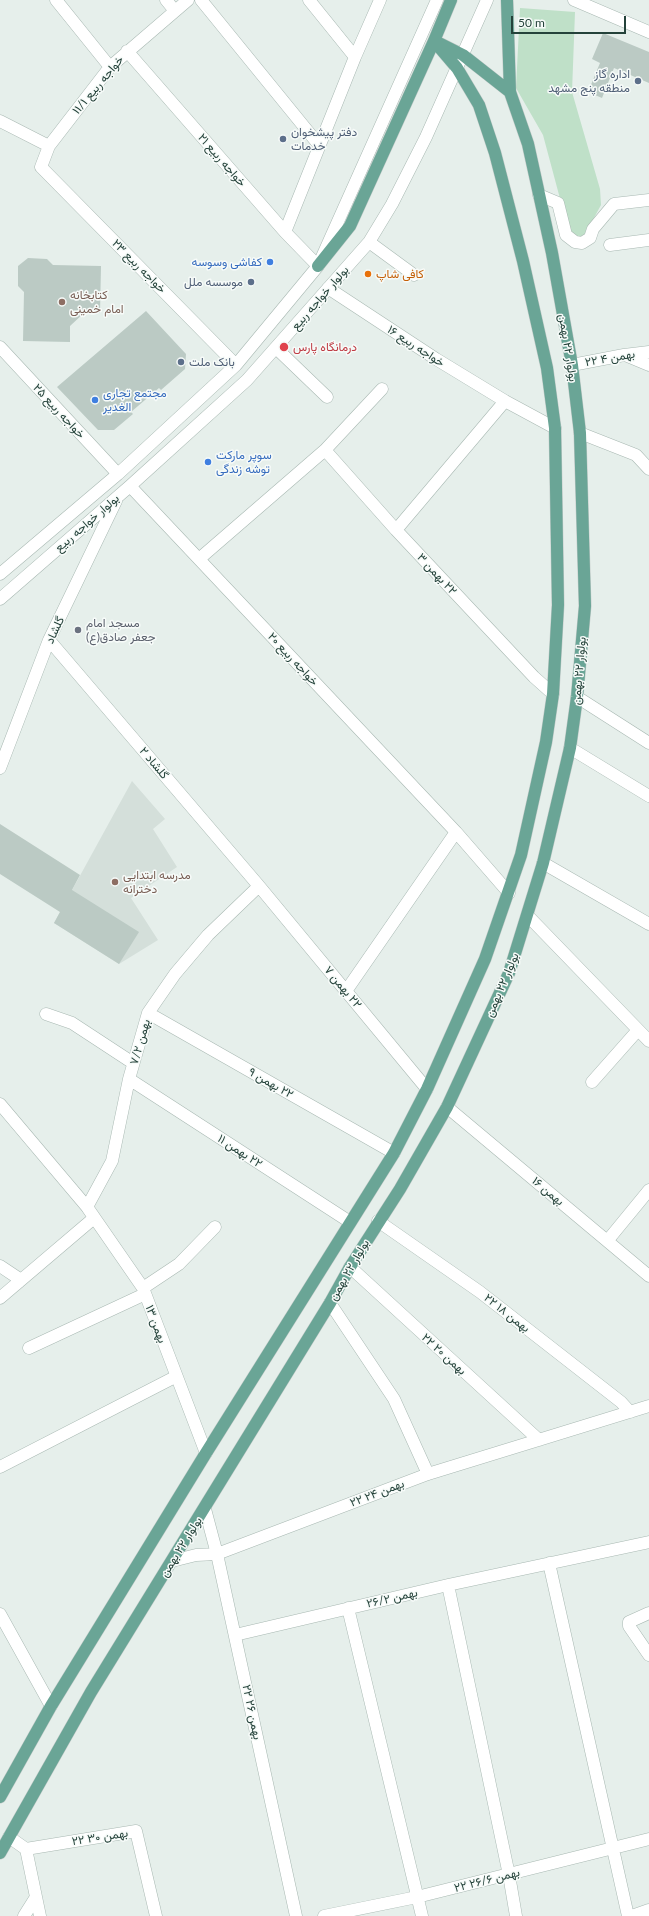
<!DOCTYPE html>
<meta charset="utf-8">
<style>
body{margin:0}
#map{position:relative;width:649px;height:1916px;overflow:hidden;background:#e6efeb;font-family:Lato,sans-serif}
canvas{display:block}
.scale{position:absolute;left:511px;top:16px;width:115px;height:18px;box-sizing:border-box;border:2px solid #24423a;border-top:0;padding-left:5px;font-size:12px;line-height:14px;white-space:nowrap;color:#24423a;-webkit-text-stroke:3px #f7fbf9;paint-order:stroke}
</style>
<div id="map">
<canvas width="649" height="1916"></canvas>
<div class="scale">50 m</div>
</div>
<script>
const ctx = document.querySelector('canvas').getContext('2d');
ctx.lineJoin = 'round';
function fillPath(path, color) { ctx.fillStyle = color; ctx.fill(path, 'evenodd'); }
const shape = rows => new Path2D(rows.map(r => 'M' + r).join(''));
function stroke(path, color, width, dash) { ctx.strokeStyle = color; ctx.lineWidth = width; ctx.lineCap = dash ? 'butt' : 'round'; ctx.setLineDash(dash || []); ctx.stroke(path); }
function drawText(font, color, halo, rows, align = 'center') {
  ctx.font = font + ' Lato,Vazirmatn,sans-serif'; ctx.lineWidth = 3; ctx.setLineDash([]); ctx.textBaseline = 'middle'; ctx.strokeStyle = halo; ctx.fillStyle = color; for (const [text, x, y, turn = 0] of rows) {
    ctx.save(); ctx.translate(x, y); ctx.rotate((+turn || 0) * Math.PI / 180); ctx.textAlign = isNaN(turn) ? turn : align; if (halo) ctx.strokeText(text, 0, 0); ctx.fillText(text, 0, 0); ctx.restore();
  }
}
fillPath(shape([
 [132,781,165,819,153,829,177,867,131,898,158,940,119,964,54,923]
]), '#d4dfda');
fillPath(shape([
 [520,8,575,12,572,92,600,189,601,205,583,238,570,236,543,135,516,88]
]), '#bfe0c8');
fillPath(shape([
 [603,33,649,52,649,83,614,68,602,98,588,92,600,63,592,59],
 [28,258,47,259,53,265,101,266,100,313,84,313,70,326,70,342,23,341,24,292,18,286,18,266],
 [146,311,186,354,185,369,161,390,159,388,131,412,133,414,114,430,98,430,57,387],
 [0,824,80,875,72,890,139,932,119,964,54,923,60,912,0,874]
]), '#bbcac4');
const minor = shape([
 [56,0,110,67],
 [166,0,175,11],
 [188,0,110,67,49,146,41,167,236,365],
 [201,0,319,145],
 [309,0,355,57],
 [574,0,649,32],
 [127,51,285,232,318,266],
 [0,121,49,146],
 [539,195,558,203,566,235,575,242,582,243,590,238,593,229,614,204,649,200],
 [285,232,355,57,380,0],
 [369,242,414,275],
 [610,245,649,240],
 [328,288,436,359,505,401,555,428],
 [0,347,118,474],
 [276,348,327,397],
 [625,355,649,365],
 [572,365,624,355,649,352],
 [580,433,636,455,649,469],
 [325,450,396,530,534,677,553,694],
 [130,486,456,832,509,893],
 [396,530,505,401],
 [199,559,325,450,382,389],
 [0,574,118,474,236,365,318,266,437,0],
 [0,599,130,486,247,380,369,242,392,204,426,137,487,0],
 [49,640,259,886,427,1089],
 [577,697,649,743],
 [570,748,649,796],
 [0,768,49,640,116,501],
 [543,863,649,924],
 [528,916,649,1041],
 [346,991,456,832],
 [148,1013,394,1153],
 [46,1014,72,1023,133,1063],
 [129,1079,350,1222],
 [592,1082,638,1030],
 [0,1104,87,1207,143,1288,206,1453],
 [447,1107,649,1276],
 [87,1207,112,1161,129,1079,148,1013,175,974,208,935,259,886],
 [378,1221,480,1292,621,1402,630,1412],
 [608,1240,649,1190],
 [0,1266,18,1278,19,1282],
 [350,1267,539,1440],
 [143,1288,179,1264,215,1227],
 [0,1298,94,1218],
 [330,1303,394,1399,428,1474],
 [29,1348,145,1294],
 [0,1467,175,1377],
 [205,1509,217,1554,296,1916],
 [172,1561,196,1555,217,1554,428,1474,649,1406],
 [549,1563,628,1916],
 [448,1585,509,1875,516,1916],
 [348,1608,422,1916],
 [649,1613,629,1622,629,1626,649,1655],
 [0,1614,51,1706],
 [235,1635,448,1585,649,1542],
 [9,1837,26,1849,40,1916],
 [26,1849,136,1831,156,1916],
 [24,1916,36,1897],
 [324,1916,417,1897,649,1839],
 [632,1916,649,1910]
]);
const major = shape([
 [439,43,463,55,510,92],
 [318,266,350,226,434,41,451,0],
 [0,1797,51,1706,206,1453,394,1153,427,1089,485,959,521,855,546,742,553,694,558,605,555,428,547,368,523,261,495,153,479,105,457,68,434,41],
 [0,1853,91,1692,330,1303,350,1267,400,1189,447,1107,509,973,543,863,570,748,577,697,585,606,580,433,572,365,552,253,528,144,510,92,507,0]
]);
stroke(minor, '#a8b8b2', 13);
stroke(major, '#c2cac8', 13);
stroke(minor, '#fff', 12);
stroke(major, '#6aa596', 12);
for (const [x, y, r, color] of [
 [638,81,4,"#5c6f8a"],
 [283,139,4,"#5c6f8a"],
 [270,262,4,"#3f7fe0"],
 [368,274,4,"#e8710a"],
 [251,282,4,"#5c6f8a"],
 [62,302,4,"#8d6e63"],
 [284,347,5,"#e0444e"],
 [181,362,4,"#5c6f8a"],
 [95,400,4,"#3f7fe0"],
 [208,462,4,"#3f7fe0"],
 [78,630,4,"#6b7280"],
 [115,882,4,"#8d6e63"]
]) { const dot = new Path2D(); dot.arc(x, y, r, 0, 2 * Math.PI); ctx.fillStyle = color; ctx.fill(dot); stroke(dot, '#f7fbf9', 1.5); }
drawText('12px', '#4e5e75', '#f7fbf9', [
 ["اداره گاز",630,74],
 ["منطقه پنج مشهد",630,88],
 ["دفتر پیشخوان",291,132,"left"],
 ["خدمات",291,146,"left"],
 ["موسسه ملل",243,282],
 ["بانک ملت",189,362,"left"]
], 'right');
drawText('12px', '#24423a', '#f7fbf9', [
 ["خواجه ربیع ۱۱/۱",98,85,-50],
 ["خواجه ربیع ۲۱",222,160,49],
 ["خواجه ربیع ۲۳",139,266,45],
 ["بولوار خواجه ربیع",320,298,-49],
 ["خواجه ربیع ۱۶",416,346,33],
 ["بولوار ۲۲ بهمن",568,348,81],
 ["۲۲ بهمن ۴",610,358,-10],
 ["خواجه ربیع ۲۵",59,411,47],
 ["بولوار خواجه ربیع",87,523,-41],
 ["٢٢ بهمن ۳",437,574,47],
 ["گلشاد",55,630,-65],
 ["خواجه ربیع ۲۰",293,659,47],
 ["بولوار ۲۲ بهمن",579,671,-85],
 ["گلشاد ۲",154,763,50],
 ["بولوار ۲۲ بهمن",502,985,-67],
 ["٢٢ بهمن ٧",343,987,50],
 ["بهمن ۷/۲",140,1042,-74],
 ["٢٢ بهمن ۹",271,1083,30],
 ["٢٢ بهمن ١١",240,1151,33],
 ["بهمن ۱۶",548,1191,40],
 ["بولوار ۲۲ بهمن",349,1270,-60],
 ["۲۲ بهمن ۱۸",507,1313,38],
 ["بهمن ۱۳",156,1324,70],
 ["۲۲ بهمن ۲۰",444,1354,42],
 ["۲۲ بهمن ۲۴",377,1493,-21],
 ["بولوار ۲۲ بهمن",181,1547,-58],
 ["بهمن ۲۶/۲",392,1598,-13],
 ["۲۲ بهمن ۲۶",252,1712,78],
 ["۲۲ بهمن ۳۰",100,1837,-9],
 ["۲۲ بهمن ۲۶/۶",487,1880,-14]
]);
drawText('12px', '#366cbe', '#f7fbf9', [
 ["کفاشی وسوسه",262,262,"right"],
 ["مجتمع تجاری",103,393],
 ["الغدیر",103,407],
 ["سوپر مارکت",216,455],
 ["توشه زندگی",216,469]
], 'left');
drawText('12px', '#c56008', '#f7fbf9', [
 ["کافی شاپ",376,274]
], 'left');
drawText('12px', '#785e54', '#f7fbf9', [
 ["کتابخانه",70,295],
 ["امام خمینی",70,309],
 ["مدرسه ابتدایی",123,875],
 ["دخترانه",123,889]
], 'left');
drawText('12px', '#be3a42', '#f7fbf9', [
 ["درمانگاه پارس",293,347]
], 'left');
drawText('12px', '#5b616d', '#f7fbf9', [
 ["مسجد امام",86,623],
 ["جعفر صادق(ع)",86,637]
], 'left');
</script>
